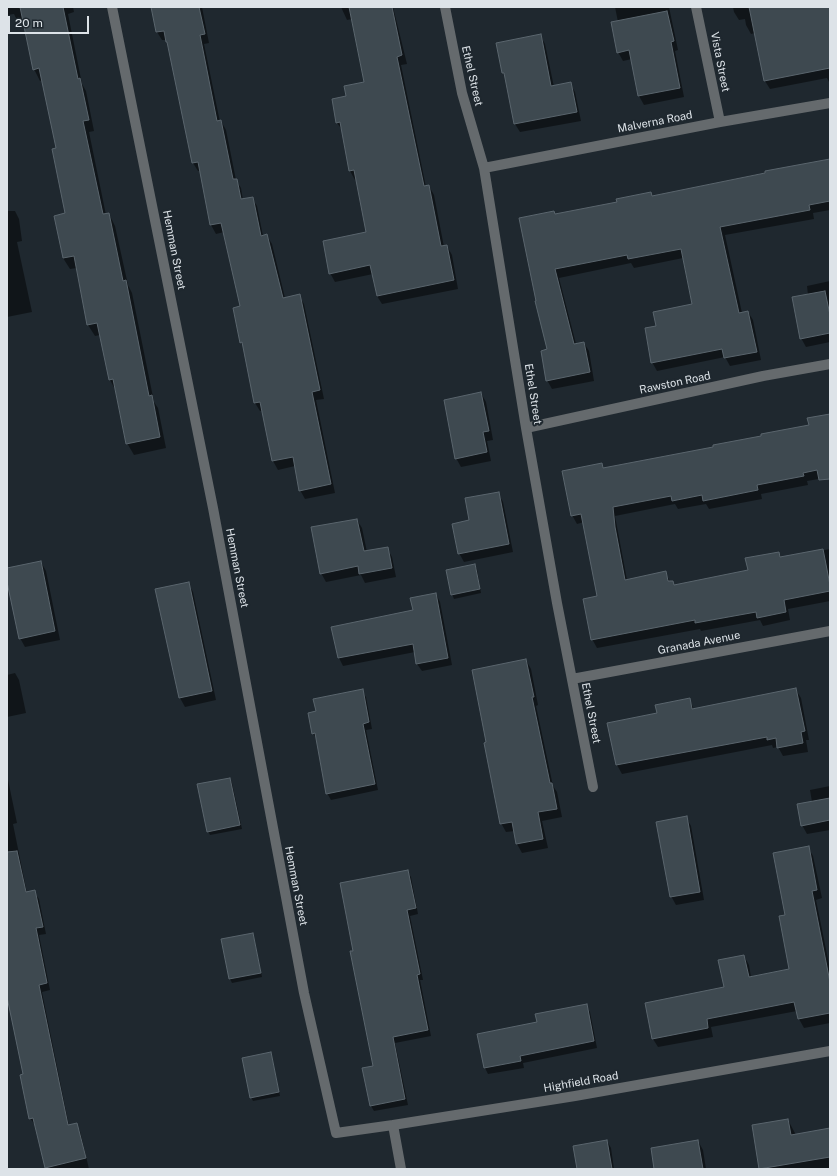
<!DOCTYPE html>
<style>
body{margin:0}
#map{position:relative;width:837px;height:1176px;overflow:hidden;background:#1f282f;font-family:"Public Sans",sans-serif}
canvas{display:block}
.frame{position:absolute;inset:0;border:8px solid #dde3e8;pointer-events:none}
.scale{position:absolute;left:8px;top:16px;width:81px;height:18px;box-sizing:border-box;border:2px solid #dde3e8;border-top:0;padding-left:5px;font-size:12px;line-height:14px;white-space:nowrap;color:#dde3e8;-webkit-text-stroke:3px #1f282f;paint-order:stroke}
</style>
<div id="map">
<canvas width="837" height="1176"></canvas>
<div class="frame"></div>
<div class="scale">20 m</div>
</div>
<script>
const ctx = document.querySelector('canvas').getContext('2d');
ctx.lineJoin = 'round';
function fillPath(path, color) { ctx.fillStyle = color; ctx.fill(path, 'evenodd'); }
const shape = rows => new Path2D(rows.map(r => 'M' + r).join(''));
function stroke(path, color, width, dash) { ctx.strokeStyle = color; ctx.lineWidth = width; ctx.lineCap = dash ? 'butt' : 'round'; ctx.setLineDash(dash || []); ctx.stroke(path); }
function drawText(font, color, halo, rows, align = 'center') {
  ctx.font = font + ' "Public Sans",sans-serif'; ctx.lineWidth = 4; ctx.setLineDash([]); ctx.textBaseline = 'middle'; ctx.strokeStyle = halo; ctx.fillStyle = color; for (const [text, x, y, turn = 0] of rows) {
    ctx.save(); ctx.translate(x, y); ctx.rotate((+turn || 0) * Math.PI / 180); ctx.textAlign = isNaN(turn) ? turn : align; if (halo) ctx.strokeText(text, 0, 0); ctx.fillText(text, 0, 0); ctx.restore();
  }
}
fillPath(shape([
 [7,7,73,7,74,12,68,14,82,84,86,91,94,131,89,132,106,215,109,214,115,226,128,285,132,293,154,402,158,408,166,448,134,455,127,443,116,391,110,380,100,335,95,336,88,325,77,268,70,269,63,258,67,214,57,149,43,80,40,81,34,69,24,23,19,24,14,14,7,15],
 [152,7,202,7,209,43,204,44,220,122,221,121,226,130,236,180,241,188,243,200,252,198,257,206,263,236,267,236,272,244,285,298,299,296,304,304,324,399,316,400,335,493,305,499,300,490,295,466,278,470,273,461,263,411,260,411,255,403,244,347,241,342,242,307,224,232,216,234,211,225,201,171,198,171,193,163,167,40,162,40,157,32],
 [341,7,393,7,407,64,401,65,426,187,429,186,434,195,444,247,447,246,452,255,458,289,382,304,377,296,373,274,335,282,330,273,367,233,357,179,355,180,350,171,343,131,337,123,347,97,365,83,352,19,347,20],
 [615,7,669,7,678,50,675,51,684,97,644,105,639,96,632,59,623,61,618,52,618,22],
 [733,7,830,7,830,84,827,78,770,89,765,81,755,33,751,34,746,25,745,19,739,20,734,12],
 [540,35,545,44,554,87,570,84,575,92,581,121,520,132,515,124,507,79,503,73],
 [830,159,830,210,813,213,814,219,725,235,742,313,748,312,753,320,761,360,730,366,725,357,657,371,652,362,657,327,693,305,683,258,634,268,631,263,559,278,576,344,584,343,589,351,594,381,552,389,547,380,555,215,618,203,651,193,653,196],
 [7,211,15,211,19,219,22,241,17,242,32,312,7,317],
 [830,281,830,342,806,347,801,338,808,295,807,286],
 [481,393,486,402,493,440,487,441,491,461,461,467,456,458],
 [830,415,830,477,807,481,808,485,761,494,762,499,709,509,706,504,678,509,675,504,615,516,627,580,665,573,670,581,673,582,675,586,749,571,779,553,782,558,830,549,830,601,788,609,790,620,763,626,760,620,701,631,700,629,597,648,592,639,598,597,584,522,577,524,572,515,601,464,604,469,762,437,810,425],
 [498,493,503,502,513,552,464,562,459,553,470,521],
 [357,520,362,528,367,552,387,548,392,557,396,577,365,583,361,575,326,582,321,573],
 [41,562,46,571,60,640,25,647,20,638,7,577,7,569],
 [474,565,477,569,481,593,454,599,452,594],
 [188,583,193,592,216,700,185,707,180,698],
 [436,594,440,602,452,665,422,671,417,664,415,652,343,666,339,658,333,628,414,611],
 [526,660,531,669,538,705,536,706,553,786,557,792,562,817,542,821,548,848,522,853,517,844,515,831,506,832,501,823,487,743],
 [15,673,19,680,26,713,7,717,7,675],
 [796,690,801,698,809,740,806,740,808,752,783,756,778,747,773,748,772,745,622,774,617,765,608,724,658,714,689,699,694,709],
 [362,691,366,697,372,729,366,730,378,790,331,800,327,793,317,740,313,733],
 [7,775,17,823,13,824,27,893,34,892,39,899,46,934,39,935,50,990,42,992,69,1126,76,1124,80,1131,89,1169,46,1169,35,1125,30,1118,25,1075,8,999,7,999],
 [230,779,232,783,242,829,210,835,208,831],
 [830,786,830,830,807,834,802,825,812,802,810,790],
 [686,817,691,826,704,900,676,905,671,896],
 [808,847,813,856,822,898,816,900,830,969,830,1023,804,1028,799,1019,797,1011,711,1027,713,1037,658,1047,653,1039,725,988,744,956,749,965,751,977,790,969,786,916],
 [407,871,411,877,418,914,410,916,423,980,420,980,431,1036,395,1043,408,1105,374,1111,371,1106,374,1066,355,952],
 [252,934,254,938,262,977,232,983,230,979,222,940],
 [586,1005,590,1012,597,1048,523,1063,524,1068,488,1074,485,1068,538,1023],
 [270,1053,272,1057,280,1096,253,1101,251,1097],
 [788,1120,796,1135,830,1129,830,1169,760,1169,753,1126],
 [607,1141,611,1148,614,1169,578,1169],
 [698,1141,703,1150,706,1169,655,1169]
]), '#0007');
const building = shape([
 [20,7,63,7,78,79,80,78,89,120,83,121,103,214,109,213,123,281,126,280,149,396,152,395,160,437,126,444,113,379,109,380,97,323,87,325,74,256,63,258,54,216,65,213,52,149,56,148,39,68,33,70,20,7],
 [151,7,199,7,205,34,200,35,217,121,221,120,233,179,237,179,241,199,253,197,261,236,267,234,283,298,300,294,320,390,312,392,331,484,299,491,293,457,272,461,260,402,254,403,242,342,240,343,233,308,240,306,221,223,210,225,198,162,192,163,167,42,166,42,164,31,156,32,151,7],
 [349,7,392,7,402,55,397,57,424,186,429,185,441,246,447,245,454,280,377,296,370,265,329,274,323,241,366,232,354,170,349,171,340,122,336,123,332,99,346,96,344,86,364,82,349,7],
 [749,7,830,7,830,68,764,81,749,7],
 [667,11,674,41,671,42,680,88,638,96,629,50,617,53,611,22,667,11],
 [541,34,551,86,571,82,577,112,514,124,504,73,502,73,496,43,541,34],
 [830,159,830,201,809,205,810,210,720,227,739,313,748,311,757,352,724,358,722,349,651,363,645,328,656,326,653,312,692,304,681,249,628,259,627,255,555,269,574,344,584,342,590,372,546,381,541,351,547,349,535,301,536,301,519,218,554,211,555,214,617,202,616,199,651,192,652,196,765,173,765,171,830,159],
 [825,291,830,315,830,333,800,339,792,297,825,291],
 [481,392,489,431,483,432,487,452,455,459,444,400,481,392],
 [830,414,830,479,819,480,817,470,803,473,804,476,757,485,758,490,703,501,702,495,672,501,671,496,613,507,615,527,625,580,666,571,668,581,673,581,674,585,748,570,745,558,779,552,780,557,823,549,830,585,830,591,784,600,786,612,757,618,756,612,695,623,695,620,591,640,583,599,597,596,581,514,571,516,562,471,602,463,603,468,713,447,713,445,761,436,761,434,809,425,807,418,830,414],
 [499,492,509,544,458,554,452,524,469,520,465,498,499,492],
 [357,519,364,551,388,547,392,568,359,574,358,566,320,574,311,527,357,519],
 [41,561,55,631,19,639,7,582,7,568,41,561],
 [475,564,480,589,451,595,446,570,475,564],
 [189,582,212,691,179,698,155,589,189,582],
 [436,593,448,658,416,664,413,644,338,658,331,627,413,610,410,598,436,593],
 [526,659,534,697,532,697,550,783,552,783,557,809,538,812,543,839,516,844,512,822,500,824,484,743,486,742,472,670,526,659],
 [796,688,805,731,801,732,803,743,777,748,776,738,767,740,767,737,616,765,607,723,657,713,655,705,690,698,692,709,796,688],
 [363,689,369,722,363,724,375,784,326,794,315,733,312,734,308,713,316,711,313,699,363,689],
 [230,778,240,825,207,832,197,784,230,778],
 [830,798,830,820,801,826,797,804,830,798],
 [687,816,700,892,670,897,656,822,687,816],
 [809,846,817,890,812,891,830,982,830,1013,798,1019,794,1002,707,1019,708,1028,652,1039,645,1003,724,987,718,960,744,955,749,977,789,969,779,916,785,915,773,853,809,846],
 [17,851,26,892,35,890,43,927,36,928,47,983,39,985,68,1125,77,1123,86,1158,45,1168,33,1118,29,1119,20,1075,23,1074,7,997,7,852,17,851],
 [408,870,416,908,407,910,420,974,417,975,428,1030,393,1037,405,1099,370,1106,362,1068,373,1066,350,951,353,951,340,883,408,870],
 [253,933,261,973,229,979,221,939,253,933],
 [587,1004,594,1041,520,1056,521,1061,484,1068,477,1034,537,1022,535,1014,587,1004],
 [271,1052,279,1092,250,1098,242,1058,271,1052],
 [788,1119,791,1135,830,1128,830,1157,759,1169,752,1125,788,1119],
 [607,1140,612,1169,577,1169,573,1146,607,1140],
 [698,1140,703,1169,654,1169,651,1148,698,1140]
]);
fillPath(building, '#3e4950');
stroke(building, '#5a656d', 1);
stroke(shape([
 [112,7,213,508,304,993,336,1133,393,1125,575,1096,830,1051],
 [445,7,462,93,484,168,526,428,557,603,593,787],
 [696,7,720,122],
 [484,168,720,122,830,103],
 [526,428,763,376,830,364],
 [572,679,830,631],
 [393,1125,401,1169]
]), '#656a6d', 10);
drawText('11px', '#dde3e8', '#1f282f', [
 ["Vista Street",720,62,79],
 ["Ethel Street",472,76,77],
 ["Malverna Road",655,122,-11],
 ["Hemman Street",174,250,79],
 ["Rawston Road",675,383,-12],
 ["Ethel Street",533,394,81],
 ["Hemman Street",237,568,79],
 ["Granada Avenue",699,643,-11],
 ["Ethel Street",591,713,79],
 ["Hemman Street",296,886,79],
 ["Highfield Road",581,1082,-10]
]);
</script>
